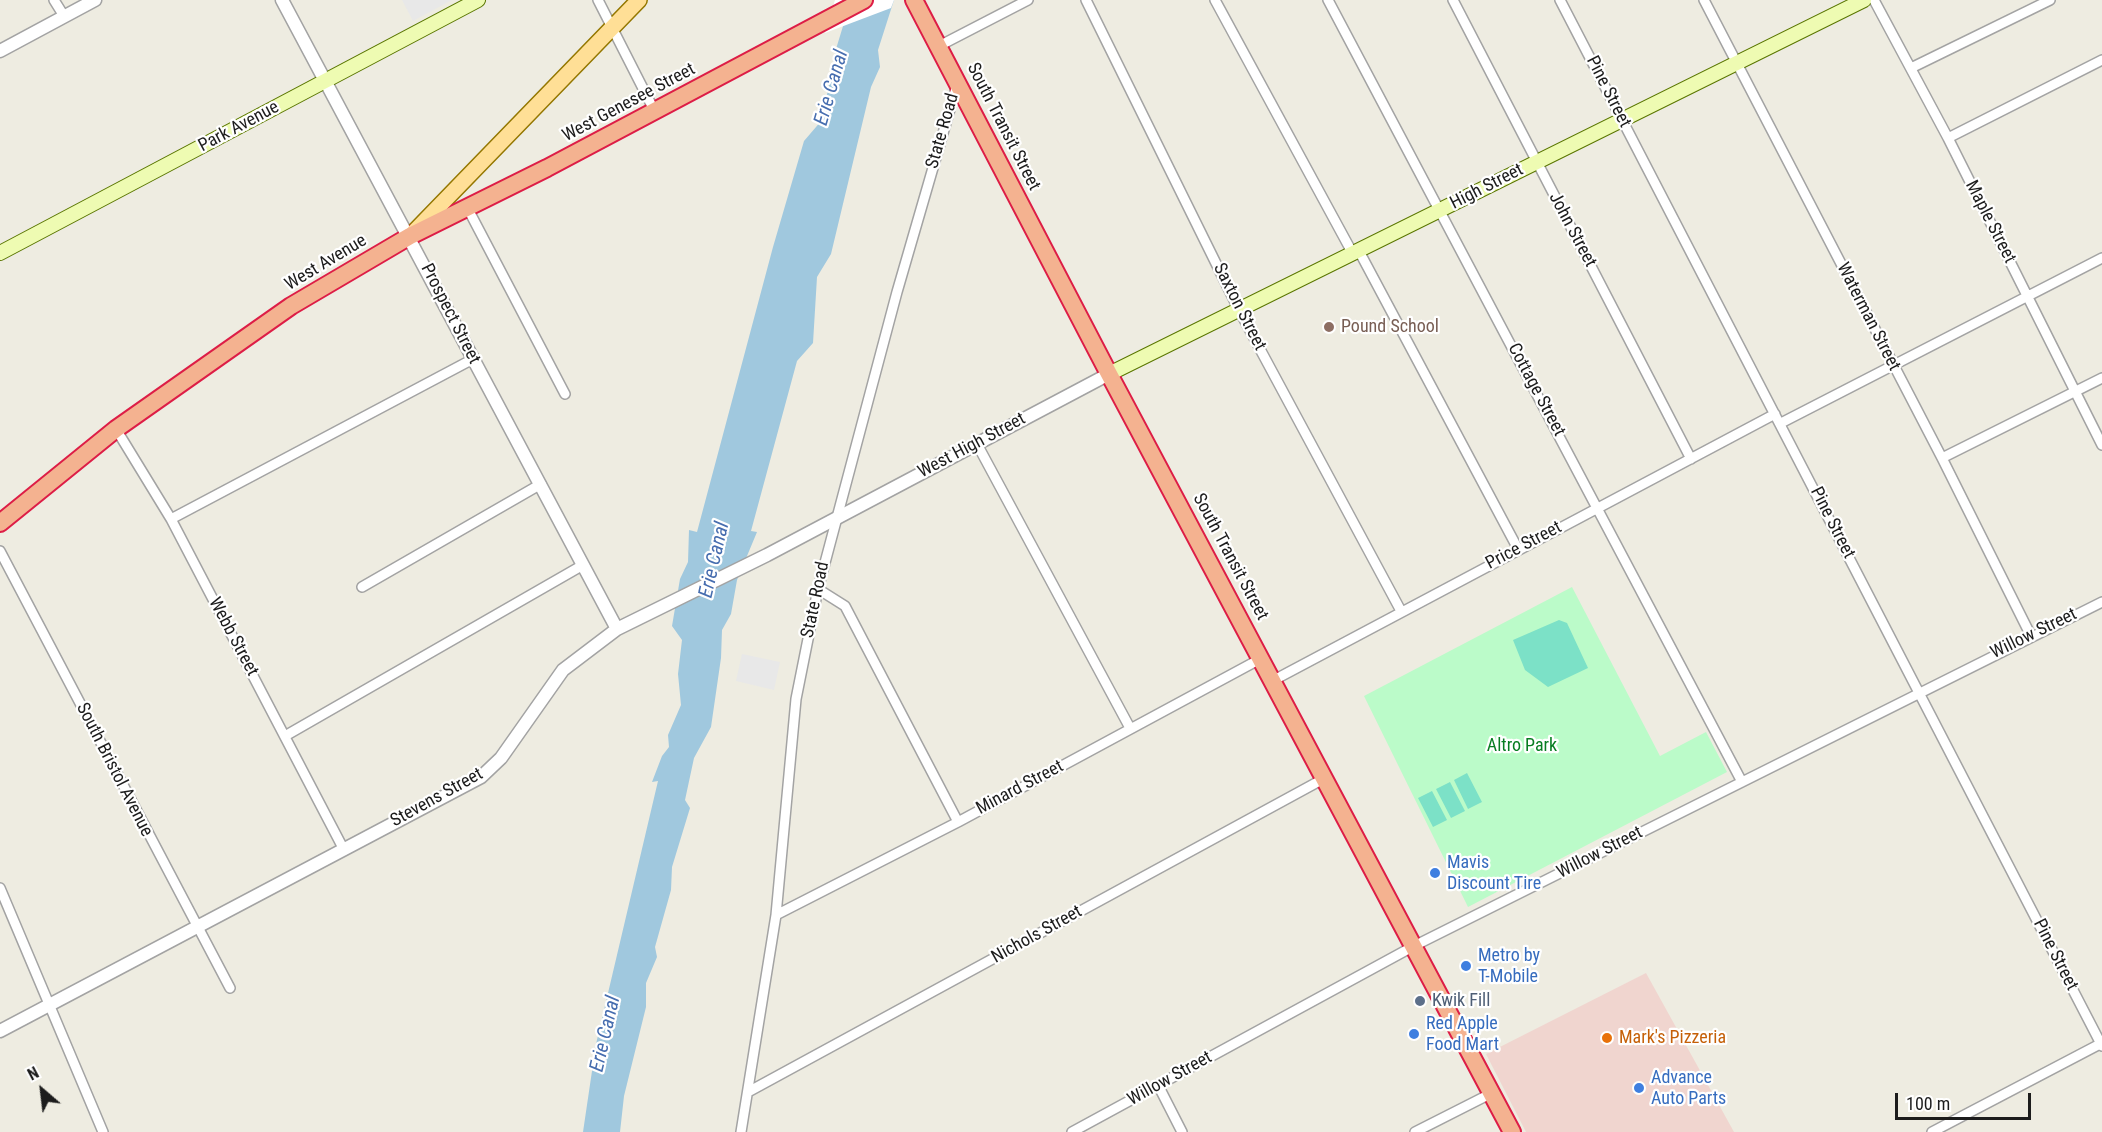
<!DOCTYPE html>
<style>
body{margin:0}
#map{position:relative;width:2102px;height:1132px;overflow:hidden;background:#eeece1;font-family:"Roboto Condensed",sans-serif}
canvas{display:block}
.north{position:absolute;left:12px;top:1060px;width:60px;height:60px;-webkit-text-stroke:4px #fff;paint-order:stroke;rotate:332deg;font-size:16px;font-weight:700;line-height:24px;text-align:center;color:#1c1c1c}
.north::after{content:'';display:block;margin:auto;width:21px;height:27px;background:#1c1c1c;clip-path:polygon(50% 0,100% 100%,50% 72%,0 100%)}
.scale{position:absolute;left:1895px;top:1093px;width:136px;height:27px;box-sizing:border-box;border:3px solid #1c1c1c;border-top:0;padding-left:8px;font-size:18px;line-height:21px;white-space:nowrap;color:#1c1c1c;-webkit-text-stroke:4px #fff;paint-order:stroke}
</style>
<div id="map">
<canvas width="2102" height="1132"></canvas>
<div class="north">N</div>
<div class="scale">100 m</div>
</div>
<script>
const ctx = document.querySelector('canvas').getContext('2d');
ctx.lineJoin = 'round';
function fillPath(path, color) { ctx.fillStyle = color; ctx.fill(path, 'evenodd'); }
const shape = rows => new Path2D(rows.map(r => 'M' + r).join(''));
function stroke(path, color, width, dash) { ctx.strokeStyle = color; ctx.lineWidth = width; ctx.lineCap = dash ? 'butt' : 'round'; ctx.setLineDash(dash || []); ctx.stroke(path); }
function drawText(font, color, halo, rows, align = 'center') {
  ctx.font = font + ' "Roboto Condensed",sans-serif'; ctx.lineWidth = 4.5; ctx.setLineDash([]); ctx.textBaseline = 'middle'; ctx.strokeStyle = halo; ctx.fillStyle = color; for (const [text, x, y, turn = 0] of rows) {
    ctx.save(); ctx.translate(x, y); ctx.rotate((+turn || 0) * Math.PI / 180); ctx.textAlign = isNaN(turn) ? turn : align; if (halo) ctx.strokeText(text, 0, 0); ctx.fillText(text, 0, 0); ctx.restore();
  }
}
fillPath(shape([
 [1646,973,1734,1132,1526,1132,1486,1054]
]), '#f0d5cf');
fillPath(shape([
 [1572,587,1660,756,1706,732,1727,772,1468,907,1364,696]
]), '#bbfbc9');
fillPath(shape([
 [1559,620,1567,623,1588,668,1548,687,1525,670,1513,640],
 [1467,773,1482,802,1468,809,1454,780],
 [1450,782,1465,811,1451,818,1436,789],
 [1432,791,1447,820,1433,827,1418,798]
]), '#7ce1c7');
fillPath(shape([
 [402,0,452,0,413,21],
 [742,654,780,662,774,690,736,681]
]), '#e8e8e8');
fillPath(shape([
 [851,0,894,0,878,50,880,67,871,87,831,254,817,277,813,343,797,361,751,531,757,532,737,580,731,614,722,630,721,658,711,727,694,758,685,800,690,808,672,867,671,890,655,947,657,957,646,983,646,1007,624,1096,620,1132,583,1132,596,1044,658,781,652,782,662,756,669,747,668,735,681,705,678,674,682,640,672,626,680,579,688,562,689,530,697,532,773,247,804,141,822,120,836,49]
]), '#a0c8de');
fillPath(shape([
 [835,0,894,0,891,8,825,33]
]), '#fff');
const minor = shape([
 [54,0,64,16],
 [598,0,655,112],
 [1086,0,1239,310,1401,611],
 [1215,0,1353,254],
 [1328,0,1742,782],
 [1453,0,1691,459],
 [1560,0,2102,1046],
 [1704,0,1942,458,2031,636],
 [1874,0,1948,138,2102,445],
 [939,46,1028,0],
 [1911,68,2050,0],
 [1948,138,2102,60],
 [468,209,565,394],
 [1359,251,1518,549],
 [1781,423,2102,258],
 [116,429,171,519,343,848],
 [977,444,1130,728],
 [1942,458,2102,378],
 [171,519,473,359],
 [0,551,230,988],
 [362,587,541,484],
 [818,589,845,606,958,822],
 [1274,680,1775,414],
 [285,736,583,565],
 [0,888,103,1132],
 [776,915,958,822,1262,658],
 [1158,1085,1182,1132],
 [748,1092,1325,778],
 [741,1132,776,915,796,699,818,589,897,292,957,85],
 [1072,1132,1414,946,2102,602],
 [1415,1132,1492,1093],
 [1932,1132,2100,1044]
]);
const tertiary = shape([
 [282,0,617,629],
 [0,51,95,0],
 [0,1031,481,777,501,758,563,670,617,629,767,555,1109,374]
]);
const secondary = shape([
 [0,253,478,0],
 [1109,374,1864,0]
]);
const primary = shape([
 [414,232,639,0]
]);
const trunk = shape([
 [914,0,1109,374,1512,1132],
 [0,523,116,429,291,306,410,236,547,168,864,0]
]);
stroke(minor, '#a3a3a3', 12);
stroke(tertiary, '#a3a3a3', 15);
stroke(secondary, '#5a7601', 16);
stroke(primary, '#947700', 18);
stroke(trunk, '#dd1d46', 20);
stroke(minor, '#fff', 9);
stroke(tertiary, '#fff', 12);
stroke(secondary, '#eefbb2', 14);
stroke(primary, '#ffdf96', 15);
stroke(trunk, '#f4b290', 16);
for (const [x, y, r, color] of [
 [1329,327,6,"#8d6e63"],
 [1435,873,6,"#3f7fe0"],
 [1466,966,6,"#3f7fe0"],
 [1420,1001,6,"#5c6f8a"],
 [1414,1034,6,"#3f7fe0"],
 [1607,1038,6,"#e8710a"],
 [1639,1088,6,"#3f7fe0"]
]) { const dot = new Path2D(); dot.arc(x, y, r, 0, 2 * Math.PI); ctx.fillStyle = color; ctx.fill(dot); stroke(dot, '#fff', 2); }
drawText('18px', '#1c1c1c', '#fff', [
 ["Pine Street",1608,92,63],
 ["West Genesee Street",629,103,-28],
 ["Park Avenue",239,127,-28],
 ["South Transit Street",1003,127,63],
 ["State Road",943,131,-74],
 ["High Street",1487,187,-27],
 ["Maple Street",1990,222,63],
 ["John Street",1572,230,62],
 ["West Avenue",326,263,-31],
 ["Saxton Street",1239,307,63],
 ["Prospect Street",450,314,63],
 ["Waterman Street",1868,317,63],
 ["Cottage Street",1536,390,62],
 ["West High Street",972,446,-28],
 ["Pine Street",1832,523,63],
 ["Price Street",1524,546,-28],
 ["South Transit Street",1230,557,62],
 ["State Road",816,600,-78],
 ["Willow Street",2034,634,-26],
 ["Webb Street",233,637,62],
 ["South Bristol Avenue",114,770,63],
 ["Minard Street",1020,788,-28],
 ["Stevens Street",437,798,-29],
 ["Willow Street",1600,853,-27],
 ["Nichols Street",1037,935,-29],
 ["Pine Street",2055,955,63],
 ["Willow Street",1170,1079,-29]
]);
drawText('18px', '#785e54', '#fff', [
 ["Pound School",1341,327]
], 'left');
drawText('18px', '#077d21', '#fff', [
 ["Altro Park",1522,746]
]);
drawText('18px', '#366cbe', '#fff', [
 ["Mavis",1447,863],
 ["Discount Tire",1447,884],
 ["Metro by",1478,956],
 ["T-Mobile",1478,977],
 ["Red Apple",1426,1024],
 ["Food Mart",1426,1045],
 ["Advance",1651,1078],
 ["Auto Parts",1651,1099]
], 'left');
drawText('18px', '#4e5e75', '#fff', [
 ["Kwik Fill",1432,1001]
], 'left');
drawText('18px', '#c56008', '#fff', [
 ["Mark's Pizzeria",1619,1038]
], 'left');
drawText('italic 20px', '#466daf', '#fff', [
 ["Erie Canal",832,88,-74],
 ["Erie Canal",715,560,-77],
 ["Erie Canal",606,1034,-77]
]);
</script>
